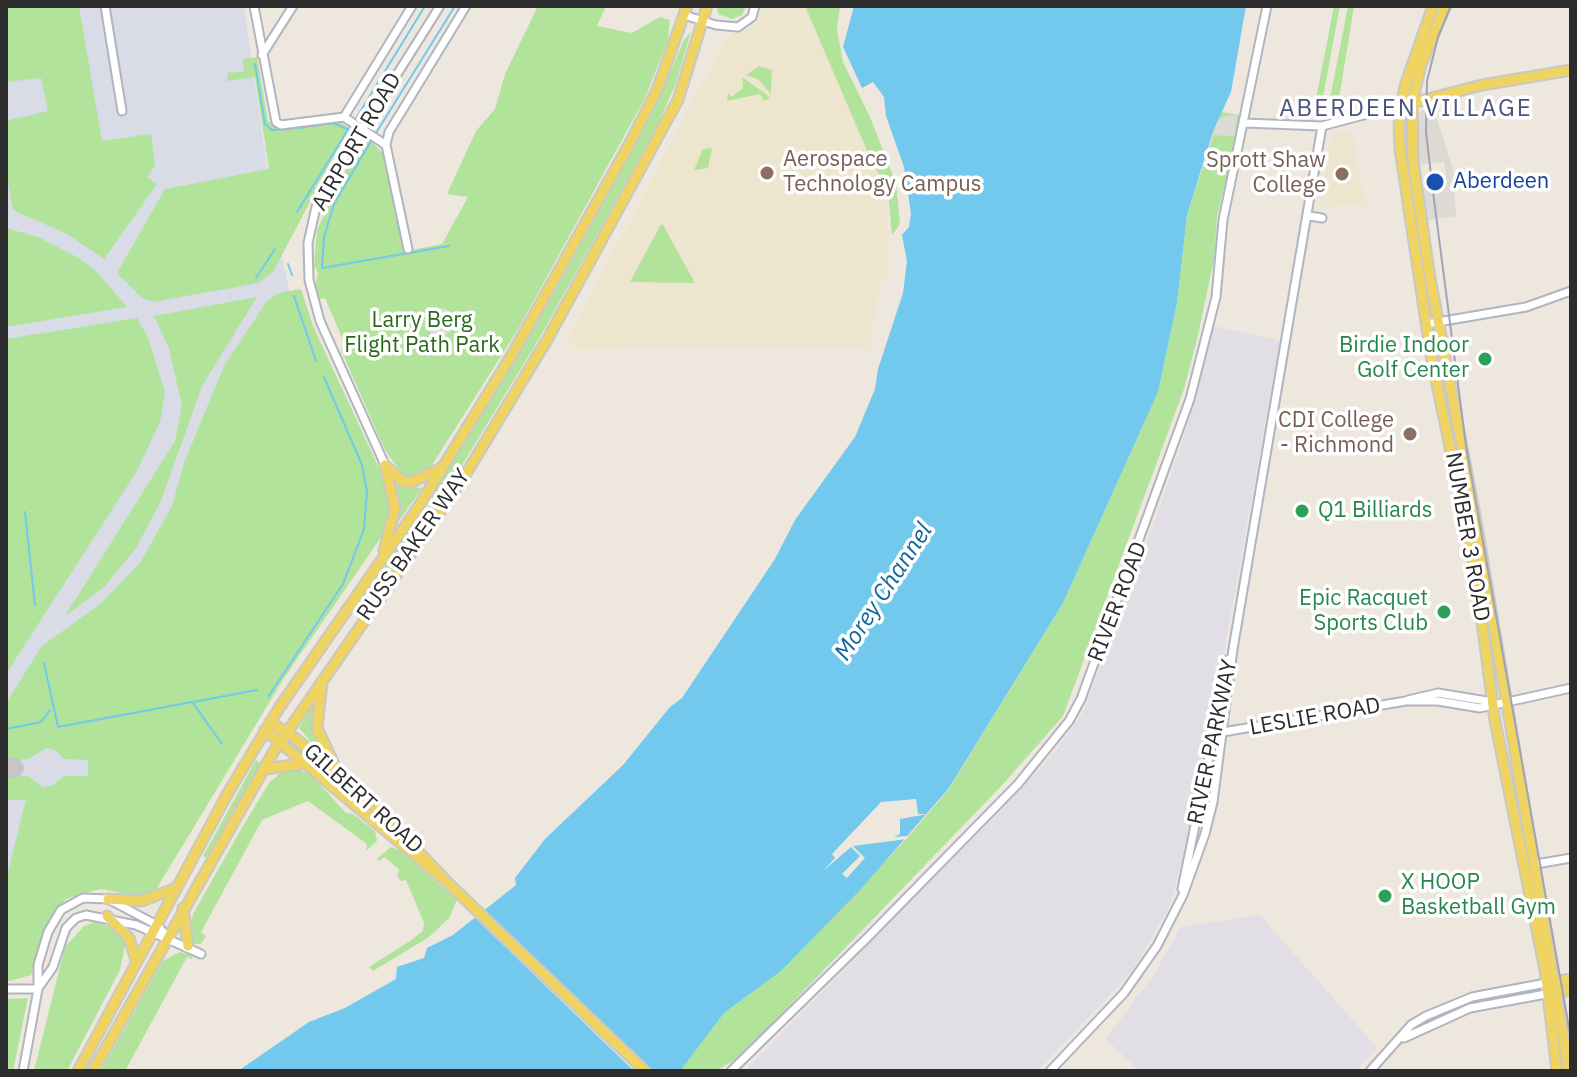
<!DOCTYPE html>
<style>
body{margin:0}
#map{position:relative;width:1577px;height:1077px;overflow:hidden;background:#ede7de;font-family:"IBM Plex Sans",sans-serif}
canvas{display:block}
.frame{position:absolute;inset:0;border:8px solid #2c2c2c;pointer-events:none}
</style>
<div id="map">
<canvas width="1577" height="1077"></canvas>
<div class="frame"></div>
</div>
<script>
const ctx = document.querySelector('canvas').getContext('2d');
ctx.lineJoin = 'round';
function fillPath(path, color) { ctx.fillStyle = color; ctx.fill(path, 'evenodd'); }
const shape = rows => new Path2D(rows.map(r => 'M' + r).join(''));
function stroke(path, color, width, dash) { ctx.strokeStyle = color; ctx.lineWidth = width; ctx.lineCap = dash ? 'butt' : 'round'; ctx.setLineDash(dash || []); ctx.stroke(path); }
function drawText(font, color, halo, rows, align = 'center') {
  ctx.font = font + ' "IBM Plex Sans",sans-serif'; ctx.lineWidth = 7; ctx.setLineDash([]); ctx.textBaseline = 'middle'; ctx.strokeStyle = halo; ctx.fillStyle = color; for (const [text, x, y, turn = 0] of rows) {
    ctx.save(); ctx.translate(x, y); ctx.rotate((+turn || 0) * Math.PI / 180); ctx.textAlign = isNaN(turn) ? turn : align; if (halo) ctx.strokeText(text, 0, 0); ctx.fillText(text, 0, 0); ctx.restore();
  }
}
fillPath(shape([
 [1214,326,1280,341,1195,812,1171,903,1133,970,1038,1071,745,1071,1054,754,1085,709,1160,507,1190,418],
 [1260,915,1377,1048,1355,1071,1139,1071,1106,1039,1155,973,1181,927]
]), '#e1dee6');
fillPath(shape([
 [764,6,805,6,868,153,888,192,888,274,880,283,869,351,861,347,576,349,566,342,726,38,756,25],
 [1339,133,1353,133,1365,204,1319,207,1330,143]
]), '#eee5ce');
fillPath(shape([
 [6,6,244,6,277,236,312,388,77,874,6,887]
]), '#d9dbe6');
fillPath(shape([
 [6,6,79,6,102,141,151,134,155,166,147,177,157,184,104,259,67,234,13,210,6,173,6,121,48,111,41,78,6,82],
 [538,6,606,6,597,26,632,33,660,17,670,20,668,40,645,98,517,331,432,465,420,475,404,477,385,450,341,350,346,347,325,298,318,300,315,287,318,272,314,266,317,230,357,146,367,137,384,154,407,251,442,244,468,197,447,194,476,131,495,109,505,74],
 [717,6,746,6,742,15,732,19,718,14],
 [805,6,840,6,837,29,843,62,870,117,896,183,900,224,892,235,888,192,868,153],
 [1334,6,1340,6,1321,107,1315,104],
 [1348,6,1354,6,1338,105,1333,105,1330,99],
 [691,31,676,83,658,124,539,339,462,465,429,514,426,513,432,496,557,288,653,113,684,40],
 [257,57,268,121,278,129,341,122,349,128,273,272,258,283,153,302,142,298,117,273,165,189,269,169,255,77,227,81,228,73,244,71,242,59],
 [759,66,772,70,771,94,759,80,746,75],
 [742,77,766,94,770,98,764,101,760,94,727,101,728,93,731,97,743,88],
 [1221,112,1241,115,1217,217,1214,259,1198,335,1184,389,1063,716,1005,782,741,1056,716,1071,678,1071,724,1013,781,971,908,837,949,789,1063,603,1158,392,1177,303,1187,215],
 [712,148,708,168,694,170,703,149],
 [661,224,663,225,695,283,630,282],
 [6,228,38,237,79,258,97,272,127,307,6,327],
 [301,289,313,326,385,481,390,501,384,533,284,678,157,888,140,896,100,889,66,899,48,923,31,975,6,982,6,880,26,800,6,800,6,776,28,776,43,787,52,786,64,776,88,776,88,760,64,759,55,750,47,748,28,759,6,760,6,703,42,646,100,604,140,563,172,506,184,463,224,366,267,301,279,293],
 [257,297,202,386,161,501,136,548,104,587,65,616,175,441,182,406,169,348,154,316],
 [137,318,148,338,165,392,160,422,137,471,6,674,6,339],
 [397,485,422,488,397,524,399,512],
 [423,515,427,519,371,597,394,549],
 [314,701,313,728,318,746,316,748,299,728],
 [256,760,262,764,206,858,203,856],
 [296,768,312,776,346,813,353,814,375,831,377,841,366,851,367,844,308,801,262,820,201,932,206,936,201,944,194,944,190,925,193,914,240,831,269,783,285,769],
 [391,847,401,851,457,900,449,918,429,937,373,971,369,967,410,941,423,931,424,923,406,880,400,881,397,874,400,870,384,857,380,861,377,859],
 [95,922,113,928,126,941,120,970,67,1071,34,1071,65,947,84,926],
 [180,952,193,956,192,959,187,957,125,1071,101,1071,163,961],
 [28,998,13,1071,6,1071,6,999]
]), '#b1e39b');
fillPath(shape([
 [1429,107,1433,107,1453,169,1456,216,1425,221,1420,186,1428,185,1429,190,1447,182,1444,162,1418,165,1414,142,1417,113],
 [1237,115,1235,136,1204,135,1223,116],
 '426 322a14 14 0 1 1 28 0a14 14 0 1 1-28 0Z'
]), '#dddad5');
fillPath(shape([
 [854,6,1246,6,1231,92,1214,129,1187,215,1177,303,1158,392,1063,603,949,788,860,890,781,971,724,1013,680,1071,238,1071,309,1022,345,1008,396,979,397,967,424,958,427,948,453,935,516,885,515,878,545,839,623,765,670,707,682,698,775,559,795,520,855,437,875,389,878,369,903,293,907,261,902,235,909,227,911,214,904,167,886,116,884,97,873,82,862,88,843,47]
]), '#73c8ee');
fillPath(shape([
 [916,799,918,814,928,814,900,819,900,834,894,837,909,836,907,839,853,846,865,858,847,878,842,874,860,856,851,847,823,871,835,858,832,854,881,802],
 [480,906,652,1071,634,1071,471,914]
]), '#ede7de');
stroke(shape([
 [255,64,265,124,272,130,290,129],
 [355,120,425,6],
 [298,128,333,123,347,129],
 [376,133,455,6],
 [371,141,334,204,324,237,322,268,449,246],
 [297,212,349,128],
 [288,264,292,275],
 [256,278,275,249],
 [294,296,316,361],
 [25,512,35,605],
 [44,663,58,727,257,690],
 [268,697,343,584,364,529,367,492,362,465,324,377],
 [193,703,222,744],
 [6,729,41,722,50,710]
]), '#73c8ee', 2);
stroke(shape([
 [6,768,14,768]
]), '#c7c5ca', 20);
const minor = shape([
 [105,6,122,111],
 [254,6,276,122,281,125,344,117,386,145],
 [684,15,716,25,738,27,752,17,755,6],
 [262,55,293,6],
 [344,117,412,6],
 [1244,123,1322,126,1401,105],
 [1309,216,1322,218],
 [408,249,386,145,389,132,466,6],
 [1426,324,1526,307,1571,291],
 [385,465,320,321,309,280,308,243,316,207,335,173,440,6],
 [1408,700,1438,693,1493,702],
 [1223,732,1406,701,1438,701,1480,708,1571,688],
 [1536,864,1571,858],
 [1182,889,1229,659],
 [39,987,53,967,66,928,76,918,86,915,136,925,201,954],
 [6,989,38,989],
 [1404,1038,1470,1008,1546,994],
 [23,1071,38,989,38,965,48,932,61,910,83,898,108,899,157,925,167,936],
 [731,1071,869,936,1018,784,1069,721,1081,699,1190,399,1216,297,1223,220,1267,6],
 [1050,1071,1124,993,1157,946,1183,895,1205,834,1213,802,1233,649,1322,126],
 [1370,1071,1411,1025,1426,1016,1472,997,1546,983]
]);
const major = shape([
 [1433,6,1405,86,1399,125,1400,149,1431,355,1475,569,1495,721,1545,970,1557,1071],
 [1445,6,1421,65,1412,103,1413,162,1430,278,1476,521,1569,1071],
 [1408,104,1482,85,1571,70],
 [388,468,401,480,410,483,439,469],
 [384,551,395,508,385,465],
 [322,681,317,728,338,773],
 [270,722,295,738,383,814,450,885,645,1071],
 [265,730,446,881],
 [265,769,307,763],
 [108,899,142,901,176,888],
 [183,908,188,946],
 [107,916,129,938,136,960],
 [1549,983,1571,979],
 [1553,993,1571,990],
 [78,1071,229,791,279,708,417,509,513,353,630,143,657,90,687,6],
 [93,1071,274,751,464,477,547,340,678,100,707,6]
]);
stroke(minor, '#b2b4bf', 11);
stroke(major, '#c8c8c8', 13);
stroke(minor, '#fff', 7);
stroke(major, '#efd461', 9);
stroke(shape([
 [1451,6,1438,37,1427,81,1426,132,1433,192,1466,446,1571,1039]
]), '#a1a3b6', 2);
for (const [x, y, r, color] of [
 [767,173,8,"#8d6e63"],
 [1342,174,8,"#8d6e63"],
 [1435,182,10,"#1a4fb4"],
 [1485,359,8,"#2e9e5b"],
 [1410,434,8,"#8d6e63"],
 [1302,511,8,"#2e9e5b"],
 [1444,612,8,"#2e9e5b"],
 [1385,896,8,"#2e9e5b"]
]) { const dot = new Path2D(); dot.arc(x, y, r, 0, 2 * Math.PI); ctx.fillStyle = color; ctx.fill(dot); stroke(dot, '#fff', 3); }
drawText('22px', '#2c2c2c', '#fff', [
 ["AIRPORT ROAD",357,142,-60],
 ["NUMBER 3 ROAD",1467,537,80],
 ["RUSS BAKER WAY",414,545,-55],
 ["RIVER ROAD",1118,602,-69],
 ["LESLIE ROAD",1315,717,-10],
 ["RIVER PARKWAY",1213,742,-78],
 ["GILBERT ROAD",363,799,42]
]);
drawText('22px', '#785e54', '#fff', [
 ["Aerospace",783,160,"left"],
 ["Technology Campus",783,185,"left"],
 ["Sprott Shaw",1326,161],
 ["College",1326,186],
 ["CDI College",1394,421],
 ["- Richmond",1394,446]
], 'right');
drawText('22px', '#164399', '#fff', [
 ["Aberdeen",1453,182]
], 'left');
drawText('22px', '#28691b', '#fff', [
 ["Larry Berg",422,321],
 ["Flight Path Park",422,346]
]);
drawText('22px', '#27864d', '#fff', [
 ["Birdie Indoor",1469,346],
 ["Golf Center",1469,371],
 ["Q1 Billiards",1318,511,"left"],
 ["Epic Racquet",1428,599],
 ["Sports Club",1428,624],
 ["X HOOP",1401,883,"left"],
 ["Basketball Gym",1401,908,"left"]
], 'right');
ctx.letterSpacing = '2px';
drawText('24px', '#4c537c', '#fff', [
 ["ABERDEEN VILLAGE",1406,109]
]);
ctx.letterSpacing = '0px';
drawText('italic 24px', '#0f669c', '#fff', [
 ["Morey Channel",884,592,-57]
]);
</script>
